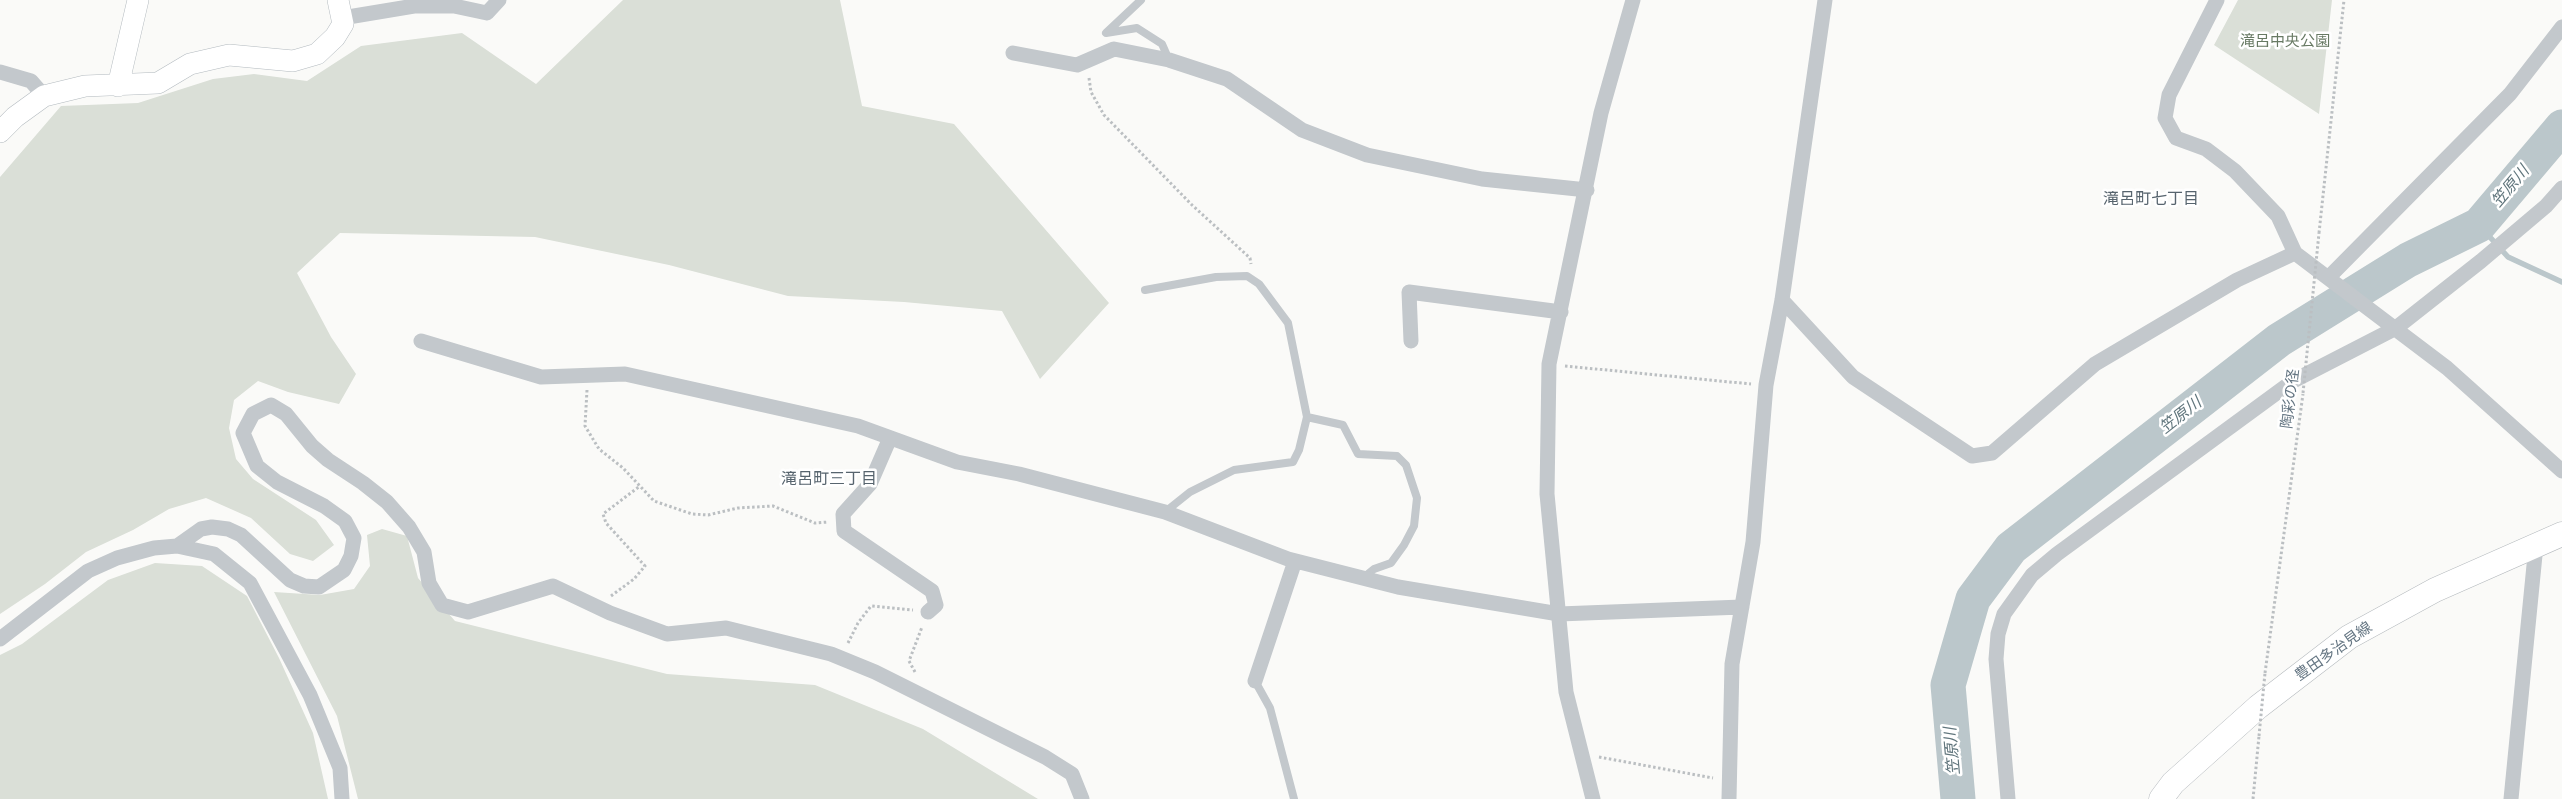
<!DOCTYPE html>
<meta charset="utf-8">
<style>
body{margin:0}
canvas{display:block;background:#fafaf8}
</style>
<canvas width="2562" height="799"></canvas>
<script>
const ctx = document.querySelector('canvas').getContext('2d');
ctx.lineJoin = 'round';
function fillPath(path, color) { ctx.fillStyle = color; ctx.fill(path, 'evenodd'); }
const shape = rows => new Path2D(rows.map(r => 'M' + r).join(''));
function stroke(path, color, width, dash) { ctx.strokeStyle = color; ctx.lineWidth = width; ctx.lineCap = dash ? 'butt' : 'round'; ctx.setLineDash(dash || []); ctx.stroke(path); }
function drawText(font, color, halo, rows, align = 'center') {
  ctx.font = font + ' "DejaVu Sans","Noto Sans JP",sans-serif'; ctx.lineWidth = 5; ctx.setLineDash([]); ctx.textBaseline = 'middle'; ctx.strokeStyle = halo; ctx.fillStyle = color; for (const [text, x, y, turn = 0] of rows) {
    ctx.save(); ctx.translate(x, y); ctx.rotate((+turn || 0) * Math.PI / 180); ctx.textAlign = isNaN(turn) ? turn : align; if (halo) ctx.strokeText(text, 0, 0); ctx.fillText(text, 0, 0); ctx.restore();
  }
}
fillPath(shape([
 [623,0,840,0,862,106,954,124,1109,303,1040,379,1002,311,904,302,788,296,669,265,535,237,340,233,297,273,331,337,356,374,339,404,288,392,258,381,234,400,229,428,236,459,253,479,316,520,334,545,313,561,290,554,251,518,206,498,169,509,133,530,86,552,45,584,0,614,0,177,61,106,138,103,213,79,254,74,307,81,361,46,462,33,536,84],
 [2238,0,2332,0,2319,114,2214,45],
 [382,529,407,536,418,578,455,621,667,674,815,685,923,729,1038,799,358,799,337,716,274,592,320,595,354,589,370,566,367,535],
 [155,563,202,566,247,596,279,658,313,733,328,799,0,799,0,655,22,644,108,580]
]), '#dadfd7');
stroke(shape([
 [2479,225,2508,257,2562,282]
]), '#bbc7cb', 5.5);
stroke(shape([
 [1958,799,1948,685,1973,599,2011,548,2279,340,2408,260,2479,225,2562,127]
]), '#bbc7cb', 35);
const secondary = shape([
 [118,86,138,0],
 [0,132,15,117,44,96,85,86,158,83,190,64,229,55,293,61,317,54,335,37,343,24,338,0]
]);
const primary = shape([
 [2161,799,2173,783,2258,707,2349,637,2435,590,2562,534]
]);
stroke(secondary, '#b3babf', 22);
stroke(primary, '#b5babe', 25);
stroke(shape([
 [1089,78,1091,92,1104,115,1192,205,1250,258,1251,264],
 [2319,233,2344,0],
 [1565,366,1751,384],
 [587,390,585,426,599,449,623,468,654,501,692,514,708,515,738,508,773,506,815,523,828,522],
 [611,596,634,579,645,566,606,523,603,514,640,486],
 [848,643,858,623,871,606,913,610],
 [915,672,909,661,922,627],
 [2265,673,2303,394],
 [1599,757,1713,778],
 [2253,799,2259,736]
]), '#bbbfc2', 3, [2.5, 2.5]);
stroke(shape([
 [1141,0,1106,33,1137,28,1162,44,1169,60],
 [1145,290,1216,277,1247,276,1259,284,1288,323,1307,417,1299,450,1293,462,1234,470,1190,492,1165,512],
 [1307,417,1343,425,1358,454,1397,456,1406,465,1417,498,1414,526,1404,545,1391,563,1374,569,1363,578],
 [1255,681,1270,708,1294,799]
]), '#c3c8cc', 8);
stroke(shape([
 [2217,0,2169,95,2165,118,2176,138,2206,149,2235,171,2278,216,2295,253,2447,368,2562,471],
 [342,18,414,6,454,6,487,13,499,0],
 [1013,53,1077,65,1114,49,1169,60,1227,79,1302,130,1367,155,1482,179,1587,190],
 [0,72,31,81,44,96],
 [2329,277,2510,94,2562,27],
 [1782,300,1853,377,1972,456,1992,453,2095,364,2237,280,2295,253],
 [421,341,541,377,625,374,858,426,957,462,1019,474,1165,512,1288,559,1398,587,1559,614,1742,607],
 [1411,341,1409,292,1561,312],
 [890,438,870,484,843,514,844,531,932,591,936,605,928,612],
 [177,546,201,529,212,527,228,529,241,535,290,580,304,586,319,587,344,570,351,556,354,538,345,521,324,506,277,482,257,466,243,433,253,414,271,405,286,414,312,446,328,460,363,483,387,502,409,527,424,552,429,583,442,605,468,612,553,586,610,613,667,634,726,628,831,654,875,672,1045,757,1072,774,1082,799],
 [0,639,88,571,117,558,154,548,177,546,214,554,250,583,310,695,340,768,342,799],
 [1255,681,1295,561],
 [1593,799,1566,692,1547,494,1549,364,1601,113,1633,0],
 [1729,799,1732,664,1753,542,1766,385,1782,300,1825,0],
 [2008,799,1996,659,1998,634,2004,614,2032,575,2057,554,2293,381,2396,328,2481,261,2546,206,2562,188],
 [2511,799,2536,545]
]), '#c3c8cc', 15);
stroke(secondary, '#fff', 21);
stroke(primary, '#fff', 24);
stroke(shape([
 [2303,393,2319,233],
 [2259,736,2265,673]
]), '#bbbfc2', 3, [2.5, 2.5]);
drawText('15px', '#687a64', '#fff', [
 ["滝呂中央公園",2285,42]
]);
drawText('15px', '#657683', '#fff', [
 ["陶彩の径",2291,399,-83],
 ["豊田多治見線",2334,652,-35]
]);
drawText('italic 16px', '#60757c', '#fff', [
 ["笠原川",2511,187,-50],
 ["笠原川",2181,416,-38],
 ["笠原川",1953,751,-95]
]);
drawText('16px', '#57646e', '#fff', [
 ["滝呂町七丁目",2151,200],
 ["滝呂町三丁目",829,480]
]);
</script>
